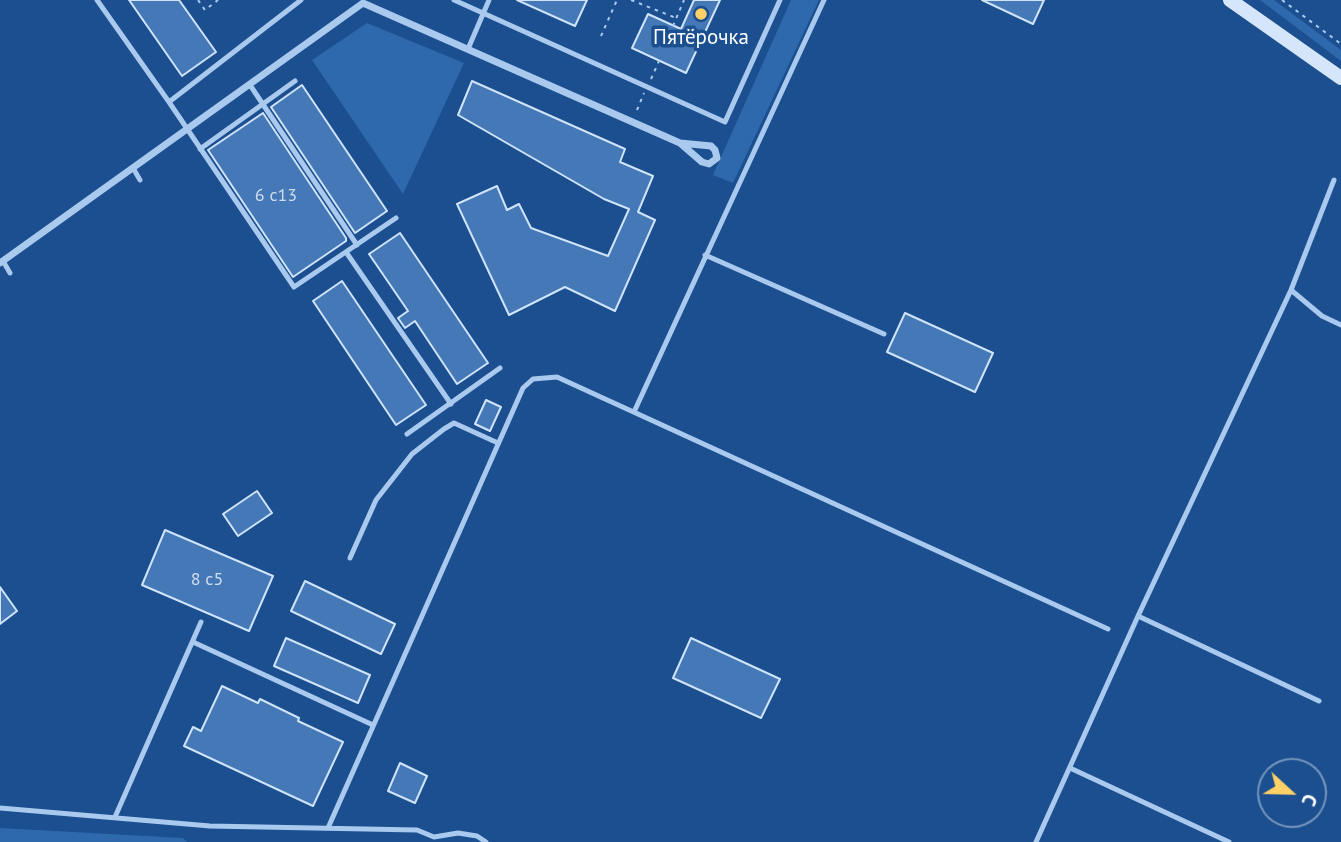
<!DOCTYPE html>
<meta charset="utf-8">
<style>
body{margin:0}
#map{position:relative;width:1341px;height:842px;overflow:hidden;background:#1b4f8f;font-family:"PT Sans",sans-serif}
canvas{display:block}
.north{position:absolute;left:1257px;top:758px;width:70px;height:70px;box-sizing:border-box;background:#1b4f8f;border:2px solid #7695bc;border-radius:50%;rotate:112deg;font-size:19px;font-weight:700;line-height:28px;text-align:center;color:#fff}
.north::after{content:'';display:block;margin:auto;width:24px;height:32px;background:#ffd166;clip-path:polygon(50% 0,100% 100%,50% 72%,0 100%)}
</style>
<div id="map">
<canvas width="1341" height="842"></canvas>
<div class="north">С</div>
</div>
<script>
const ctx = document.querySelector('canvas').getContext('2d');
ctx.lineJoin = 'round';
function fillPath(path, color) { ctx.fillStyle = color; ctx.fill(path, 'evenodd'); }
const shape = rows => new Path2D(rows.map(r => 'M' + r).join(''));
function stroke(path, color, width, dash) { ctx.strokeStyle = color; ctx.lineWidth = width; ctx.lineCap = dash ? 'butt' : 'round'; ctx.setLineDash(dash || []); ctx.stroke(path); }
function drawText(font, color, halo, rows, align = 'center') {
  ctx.font = font + ' "PT Sans",sans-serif'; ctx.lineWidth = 7; ctx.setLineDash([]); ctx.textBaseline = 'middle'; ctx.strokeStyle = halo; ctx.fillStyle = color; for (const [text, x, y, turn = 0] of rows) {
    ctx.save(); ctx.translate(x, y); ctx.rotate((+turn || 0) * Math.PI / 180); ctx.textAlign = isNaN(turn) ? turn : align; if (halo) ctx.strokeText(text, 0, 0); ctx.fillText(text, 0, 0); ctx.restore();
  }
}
fillPath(shape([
 [791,0,819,0,733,183,713,175],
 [1260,0,1274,0,1341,50,1341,61],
 [367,23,464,63,403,194,312,60],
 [0,828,183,838,187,842,0,842]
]), '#2e69ad');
const building = shape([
 [129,0,179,0,216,52,182,76,129,0],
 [517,0,587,0,575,26,517,0],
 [694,0,720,0,686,73,632,48,648,14,681,29,694,0],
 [982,0,1044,0,1033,24,982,0],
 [472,81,625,149,620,162,653,176,638,212,655,220,615,311,565,287,509,315,457,204,497,186,507,210,519,204,531,228,608,256,629,209,604,199,458,115,472,81],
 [302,85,387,211,355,233,271,107,302,85],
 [263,113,346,238,346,241,293,277,208,150,263,113],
 [400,233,488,363,457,384,415,321,405,328,398,318,408,311,369,254,400,233],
 [342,281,426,405,396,425,313,301,342,281],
 [905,313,993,353,975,392,887,352,905,313],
 [486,400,501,407,490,431,475,424,486,400],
 [257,491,272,513,238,536,223,514,257,491],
 [165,530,273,576,249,631,142,585,165,530],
 [305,581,395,624,381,654,291,611,305,581],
 [0,587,17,611,0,624,0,587],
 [286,638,370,675,358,703,274,666,286,638],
 [691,638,780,679,761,718,673,678,691,638],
 [222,686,258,703,260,699,299,718,298,721,343,742,313,806,184,746,193,727,201,731,222,686],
 [400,763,427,776,415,803,388,791,400,763]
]);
fillPath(building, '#4478b7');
stroke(building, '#cfe3fa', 2);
stroke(shape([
 [198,0,205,10,218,0],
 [631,0,676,18],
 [1282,0,1341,44],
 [673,26,684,0],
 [601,36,617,0],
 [651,79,659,61],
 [637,110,644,93]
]), '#a9c9ee', 2, [3.5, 5]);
stroke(shape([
 [97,0,169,102,301,0],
 [454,0,725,122,780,0],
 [468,49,489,0],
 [250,85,357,245],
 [169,102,294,287,396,218],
 [200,149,295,81],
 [133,168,140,180],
 [346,252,451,404],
 [705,255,884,334],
 [3,261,10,273],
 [1291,290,1322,316,1341,325],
 [634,412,824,0],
 [407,434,500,368],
 [350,558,376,500,412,454,444,429,454,423,498,443],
 [1138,616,1319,701],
 [193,642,373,725],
 [1070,768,1229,842],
 [0,808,210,826,417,830,434,837,458,833,477,836,486,842],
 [115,817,201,622],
 [328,828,523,388,533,379,557,377,1108,629],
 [1036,842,1138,616,1291,290,1334,180]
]), '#a9c9ee', 5);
stroke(shape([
 [0,263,363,3,680,143,702,162,709,164,717,158,715,150,711,146,680,143]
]), '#a9c9ee', 7);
stroke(shape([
 [1230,0,1341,78]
]), '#d6e6fa', 14);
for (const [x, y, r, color] of [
 [701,14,7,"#ffd166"]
]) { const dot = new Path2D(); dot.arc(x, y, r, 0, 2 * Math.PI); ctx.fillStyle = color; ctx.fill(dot); stroke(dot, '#1b4f8f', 2.5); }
drawText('18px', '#d0dded', null, [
 ["6 с13",276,196],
 ["8 с5",207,580]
]);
drawText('21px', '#fff', '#1b4f8f', [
 ["Пятёрочка",701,38]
]);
</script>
